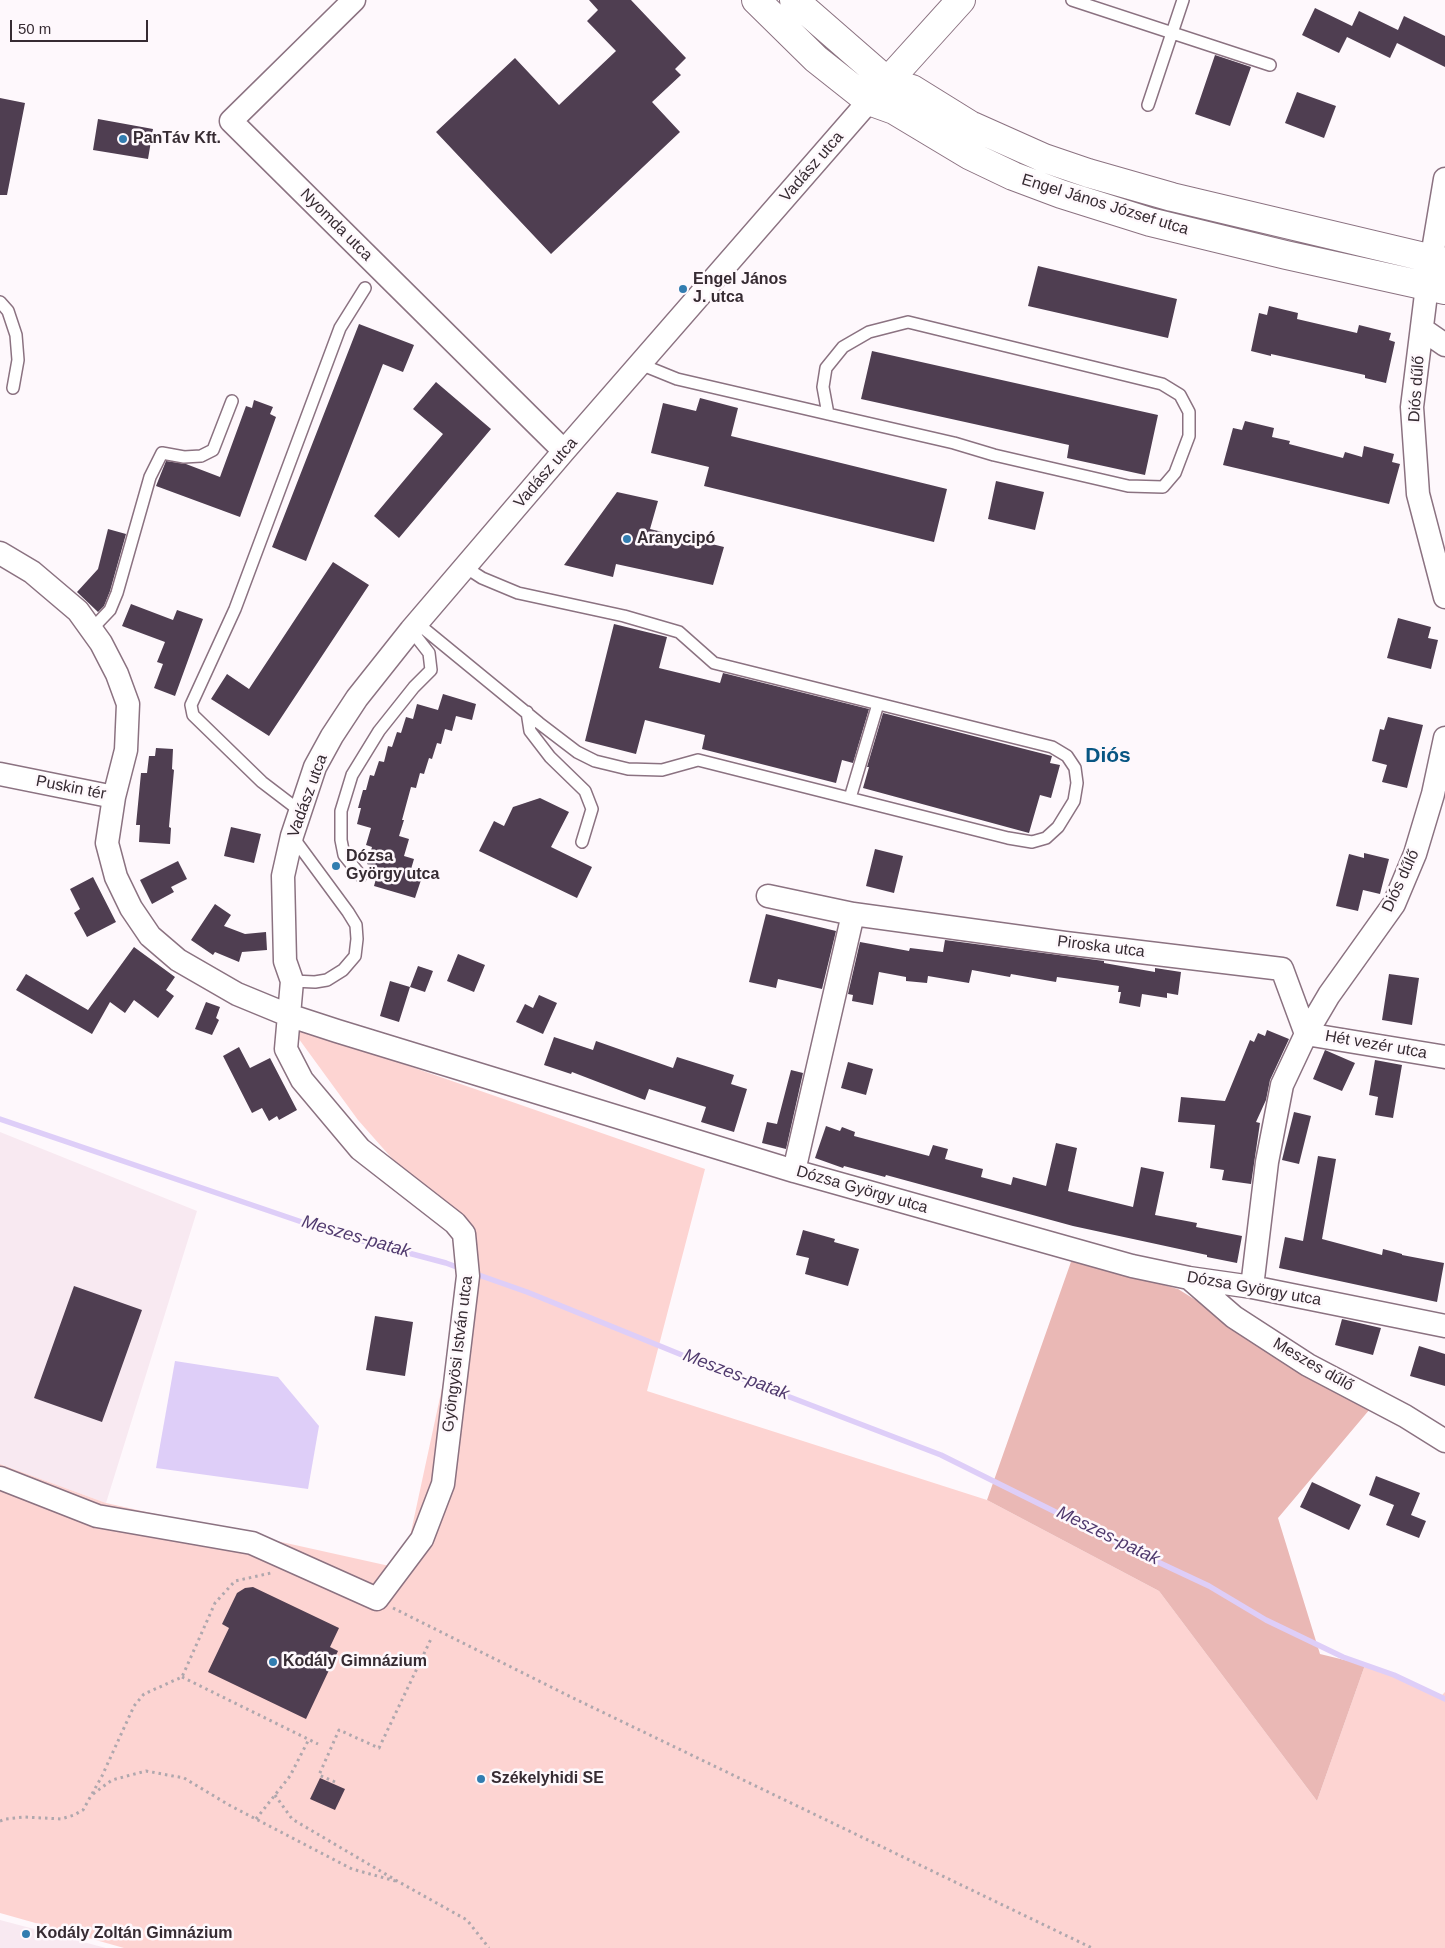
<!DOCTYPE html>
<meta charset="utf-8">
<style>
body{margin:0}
#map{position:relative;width:1445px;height:1948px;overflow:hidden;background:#fef8fc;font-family:Arial,sans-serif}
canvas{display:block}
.scale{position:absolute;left:10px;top:20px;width:138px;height:22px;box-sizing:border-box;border:2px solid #362b32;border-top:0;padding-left:6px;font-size:15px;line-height:18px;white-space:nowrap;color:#362b32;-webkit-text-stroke:4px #fef8fc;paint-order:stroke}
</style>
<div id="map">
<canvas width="1445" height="1948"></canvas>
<div class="scale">50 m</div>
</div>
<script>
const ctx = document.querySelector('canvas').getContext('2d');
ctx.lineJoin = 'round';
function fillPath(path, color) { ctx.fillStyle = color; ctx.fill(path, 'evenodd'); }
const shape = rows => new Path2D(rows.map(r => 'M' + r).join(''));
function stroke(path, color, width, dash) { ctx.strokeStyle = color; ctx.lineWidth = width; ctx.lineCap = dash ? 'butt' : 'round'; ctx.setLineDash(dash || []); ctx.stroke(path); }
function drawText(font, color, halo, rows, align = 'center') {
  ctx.font = font + ' Arial,sans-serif'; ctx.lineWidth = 5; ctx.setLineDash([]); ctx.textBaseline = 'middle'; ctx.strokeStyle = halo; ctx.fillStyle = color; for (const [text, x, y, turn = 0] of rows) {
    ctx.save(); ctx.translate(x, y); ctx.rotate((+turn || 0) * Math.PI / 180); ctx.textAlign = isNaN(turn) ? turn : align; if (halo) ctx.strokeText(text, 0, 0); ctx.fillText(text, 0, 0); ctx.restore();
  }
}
fillPath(shape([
 [0,1132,197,1211,106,1503,0,1464],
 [0,1920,106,1948,0,1948]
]), '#f8e9f1');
fillPath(shape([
 [288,1024,705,1169,647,1391,987,1500,1159,1591,1317,1801,1365,1665,1442,1695,1445,1692,1445,1948,124,1948,0,1913,0,1464,106,1503,403,1569,472,1249,358,1120]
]), '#fdd4d2');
fillPath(shape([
 [1072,1259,1178,1289,1370,1409,1278,1518,1320,1654,1365,1665,1317,1801,1159,1591,987,1500]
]), '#eab8b5');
fillPath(shape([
 [175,1361,278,1377,319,1426,308,1489,156,1468]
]), '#decef8');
stroke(shape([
 [0,1119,337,1234,446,1263,462,1269],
 [473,1273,527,1292,714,1368,941,1455,1128,1548,1209,1586,1266,1620,1343,1657,1394,1675,1445,1699]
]), '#decef8', 5.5);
fillPath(shape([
 [589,0,631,0,686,58,675,69,681,75,652,102,680,132,551,254,436,132,515,58,559,105,616,51,587,21,598,10],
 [1315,8,1352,26,1359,11,1398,30,1404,16,1445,36,1445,67,1397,43,1390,58,1347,37,1339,53,1302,35],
 [1215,55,1251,67,1230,126,1195,114],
 [1297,92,1336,106,1324,138,1285,123],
 [0,98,25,103,7,195,0,195],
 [98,119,153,129,148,159,93,150],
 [1038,266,1177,299,1168,338,1028,306],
 [1269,306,1298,313,1297,319,1357,333,1359,325,1391,333,1389,340,1395,342,1386,383,1365,378,1365,375,1271,354,1271,356,1251,351,1259,313,1267,315],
 [359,324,414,345,403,372,383,364,306,561,272,547],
 [872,351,1158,415,1145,475,1067,458,1069,445,861,399],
 [436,382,491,429,399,538,374,516,443,434,413,409],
 [700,398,738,408,731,436,947,489,934,542,704,486,709,467,651,453,663,403,696,411],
 [254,400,273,407,270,414,276,417,240,517,156,486,166,461,186,464,220,477,246,406,252,408],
 [1245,421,1274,428,1272,437,1290,441,1289,444,1343,458,1345,452,1362,457,1364,446,1394,454,1392,462,1400,464,1389,504,1223,465,1233,428,1242,430],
 [996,481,1044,492,1035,530,988,519],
 [617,492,658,501,650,529,724,547,713,585,616,564,613,577,564,565],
 [108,529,126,534,110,591,104,606,98,612,77,592,98,569],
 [333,562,369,585,269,736,211,699,227,674,249,689],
 [131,604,173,620,177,610,203,619,175,696,154,688,163,664,157,662,165,642,122,626],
 [1398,618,1431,627,1428,638,1438,640,1431,669,1387,658],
 [614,624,667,637,659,668,720,683,723,673,869,709,853,763,842,760,836,783,702,749,705,735,645,720,636,754,585,741],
 [443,694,476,704,472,720,456,716,452,731,445,729,441,744,437,743,432,759,429,758,424,774,420,773,416,788,411,787,402,820,404,820,399,836,409,839,404,856,414,859,409,876,421,880,415,898,374,886,379,868,367,864,372,847,366,845,371,828,357,824,361,808,358,808,363,790,366,790,370,775,374,776,379,761,384,762,388,746,392,747,397,732,401,733,406,717,413,719,417,704,438,710],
 [883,713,1052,756,1050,763,1060,765,1051,798,1040,795,1029,833,863,788,869,767,867,767],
 [1388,717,1423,725,1407,788,1382,782,1387,765,1372,761,1380,729,1384,730],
 [156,748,173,749,172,769,174,770,169,827,171,828,170,844,139,842,140,825,136,825,141,773,147,773,149,756,155,756],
 [540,798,569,812,551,847,592,867,577,898,479,851,494,821,504,826,513,807],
 [231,827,261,834,254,863,224,856],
 [875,849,903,856,894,893,866,886],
 [1364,853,1389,859,1380,894,1363,890,1358,911,1336,906,1349,854,1364,858],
 [178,861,187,879,171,887,174,892,152,904,140,880],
 [93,877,116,922,87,937,74,913,80,909,70,889],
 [215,904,231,915,224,926,245,934,266,932,267,950,242,952,239,962,215,952,213,955,191,940],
 [766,914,836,931,822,989,778,979,776,988,749,982],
 [945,940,1104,961,1104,963,1155,972,1155,968,1181,972,1178,995,1167,993,1167,998,1142,994,1140,1007,1119,1003,1121,992,1118,992,1119,986,1057,977,1056,982,1011,974,1010,977,972,970,969,983,928,976,927,983,906,981,906,977,879,972,873,1005,852,1001,853,995,848,994,860,942,909,951,910,948,943,952],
 [134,947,175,977,166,990,174,996,158,1018,134,1000,125,1013,110,1002,92,1034,16,990,26,974,88,1010],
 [458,954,485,965,474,992,447,981],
 [418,966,433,971,425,992,410,987],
 [1389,974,1419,978,1412,1025,1382,1020],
 [390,981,410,987,399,1022,380,1016],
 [539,995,557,1003,543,1034,516,1022,525,1004,533,1008],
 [206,1002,220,1007,216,1018,219,1020,212,1035,195,1029],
 [1267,1030,1289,1039,1270,1080,1266,1100,1256,1122,1260,1123,1251,1184,1222,1180,1224,1170,1210,1168,1215,1125,1178,1122,1181,1097,1225,1101,1250,1040,1254,1042,1258,1033,1265,1036],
 [554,1037,593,1050,596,1041,673,1068,677,1057,734,1075,731,1084,747,1089,734,1132,701,1122,706,1107,649,1089,645,1100,572,1072,571,1074,544,1065],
 [239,1047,250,1068,270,1058,297,1110,279,1120,277,1116,269,1121,262,1108,252,1113,223,1056],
 [1325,1050,1355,1063,1342,1091,1313,1079],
 [1375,1060,1402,1065,1393,1118,1375,1115,1378,1097,1369,1095],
 [848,1062,873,1069,866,1095,841,1088],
 [791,1070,803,1073,786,1149,762,1143,767,1122,777,1124],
 [1294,1112,1311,1116,1299,1164,1282,1160],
 [826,1126,840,1131,842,1127,855,1132,854,1136,929,1156,933,1145,948,1149,945,1159,983,1169,981,1177,1011,1185,1013,1177,1046,1186,1056,1143,1077,1148,1068,1191,1133,1207,1141,1167,1164,1172,1155,1215,1197,1223,1196,1227,1242,1236,1237,1263,1207,1257,1207,1255,1073,1226,886,1175,885,1177,844,1166,843,1168,815,1158],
 [1318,1156,1336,1159,1322,1239,1382,1255,1383,1249,1402,1254,1402,1255,1444,1263,1437,1302,1279,1268,1285,1237,1303,1241],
 [803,1230,835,1239,834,1242,859,1249,848,1286,805,1274,809,1258,796,1255],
 [74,1286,142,1310,102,1422,34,1398],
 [375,1316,413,1322,405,1376,366,1370],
 [1342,1319,1381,1328,1373,1355,1335,1345],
 [1419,1346,1445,1354,1445,1386,1410,1376],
 [1376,1476,1420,1493,1411,1515,1426,1521,1419,1538,1386,1525,1394,1505,1369,1495],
 [1312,1482,1361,1505,1349,1530,1300,1507],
 [253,1587,339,1628,330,1647,338,1651,306,1719,208,1672,229,1628,222,1624,237,1593,245,1588],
 [320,1778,345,1789,335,1810,310,1799]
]), '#4f3e51');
const lane = shape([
 [1072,0,1270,65],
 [1148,105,1183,0],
 [0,302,8,311,16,335,18,360,13,388],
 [640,364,677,379,828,414,954,443,994,455,1128,486,1163,487,1175,473,1189,436,1189,412,1180,395,1162,384,908,322,869,332,843,347,826,368,823,387,828,414],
 [417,623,539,723,577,752,595,761,628,769,662,770,698,760,1008,838,1032,842,1046,838,1058,827,1074,801,1077,783,1075,768,1067,756,1052,747,714,663,679,632,624,616,518,593,482,578,465,567],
 [91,630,110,610,117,593,150,477,162,453,184,457,201,456,213,450,232,401],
 [527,712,530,731,550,757,585,791,592,809,582,842],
 [850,798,878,704],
 [300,811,262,782,193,715,191,705,235,609,340,328,365,288],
 [361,876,344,855,341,840,341,811,352,775,379,731,414,687,431,670,429,653,411,630],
 [292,981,315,982,327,980,343,970,355,956,357,939,356,925,348,912,292,836]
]);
const street = shape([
 [354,0,231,121,564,451],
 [1445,179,1427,286,1412,407,1418,494,1445,597],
 [1422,329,1445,345],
 [0,553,32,572,78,611,101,643,117,674,128,704,126,750,114,797,0,774],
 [1445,738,1433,794,1415,854,1394,904,1329,995,1306,1034,1445,1057],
 [114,797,107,843,116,877,131,908,150,936,178,960,237,994,288,1015,337,1031,794,1171,1132,1266,1189,1278,1252,1287,1445,1326],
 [768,896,853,914],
 [794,1171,853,914,1065,943,1282,969,1306,1034,1282,1085,1267,1162,1252,1287],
 [1189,1278,1234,1317,1308,1365,1405,1416,1445,1441],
 [0,1478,97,1516,252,1543,377,1599,422,1539,443,1484,468,1276,464,1234,455,1223,360,1149,302,1080,286,1049,292,981,285,961,283,876,292,836,315,767,332,736,357,698,411,630,564,451,869,101]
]);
const secondary = shape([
 [756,0,816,59,869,101,894,110,969,155,1013,176,1061,194,1150,222,1286,255,1445,290],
 [794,0,887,81,912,89,970,125,1044,158,1088,173,1172,197,1445,262],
 [877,93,961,0]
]);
stroke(lane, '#8b7281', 14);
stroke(street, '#8b7281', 25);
stroke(secondary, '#8b7281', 30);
stroke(shape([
 [393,1608,571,1697,1092,1948],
 [182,1677,318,1744],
 [335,1782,319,1775,339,1730,379,1748,431,1639],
 [93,1794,112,1780,146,1771,184,1778,229,1805,352,1869,399,1882],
 [275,1795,292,1819,399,1882,467,1920,489,1948],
 [256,1819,290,1776,309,1739],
 [0,1821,5,1819,25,1817,61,1819,74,1815,83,1810,102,1776,134,1706,144,1694,182,1677,215,1603,235,1581,271,1573]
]), '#afa7ad', 3, [2.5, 4]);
stroke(lane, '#fff', 11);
stroke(street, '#fff', 22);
stroke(secondary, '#fff', 28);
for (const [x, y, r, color] of [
 [123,139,5,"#327db0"],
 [683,289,5,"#327db0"],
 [627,539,5,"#327db0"],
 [336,866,5,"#327db0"],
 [273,1662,5,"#327db0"],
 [481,1779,5,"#327db0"],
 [26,1934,5,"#327db0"]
]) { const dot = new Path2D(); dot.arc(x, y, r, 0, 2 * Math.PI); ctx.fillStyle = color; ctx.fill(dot); stroke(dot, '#fef8fc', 2); }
drawText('bold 16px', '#362b32', '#fef8fc', [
 ["PanTáv Kft.",133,139],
 ["Engel János",693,280],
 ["J. utca",693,298],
 ["Aranycipó",637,539],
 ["Dózsa",346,857],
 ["György utca",346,875],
 ["Kodály Gimnázium",283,1662],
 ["Székelyhidi SE",491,1779],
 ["Kodály Zoltán Gimnázium",36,1934]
], 'left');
drawText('16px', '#362b32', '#fef8fc', [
 ["Vadász utca",812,167,-49],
 ["Engel János József utca",1105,205,17],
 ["Nyomda utca",336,225,45],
 ["Diós dűlő",1417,389,-86],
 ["Vadász utca",546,473,-49],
 ["Puskin tér",71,788,11],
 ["Vadász utca",308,796,-70],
 ["Diós dűlő",1401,881,-65],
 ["Piroska utca",1101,947,7],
 ["Hét vezér utca",1376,1045,10],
 ["Dózsa György utca",862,1190,16],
 ["Dózsa György utca",1254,1289,10],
 ["Gyöngyösi István utca",458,1354,-83],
 ["Meszes dűlő",1313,1365,30]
]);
drawText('italic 18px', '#503a6e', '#fef8fc', [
 ["Meszes-patak",356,1237,16],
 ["Meszes-patak",736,1375,21],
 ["Meszes-patak",1108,1536,26]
]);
drawText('bold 21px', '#085683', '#fef8fc', [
 ["Diós",1108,756]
]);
</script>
